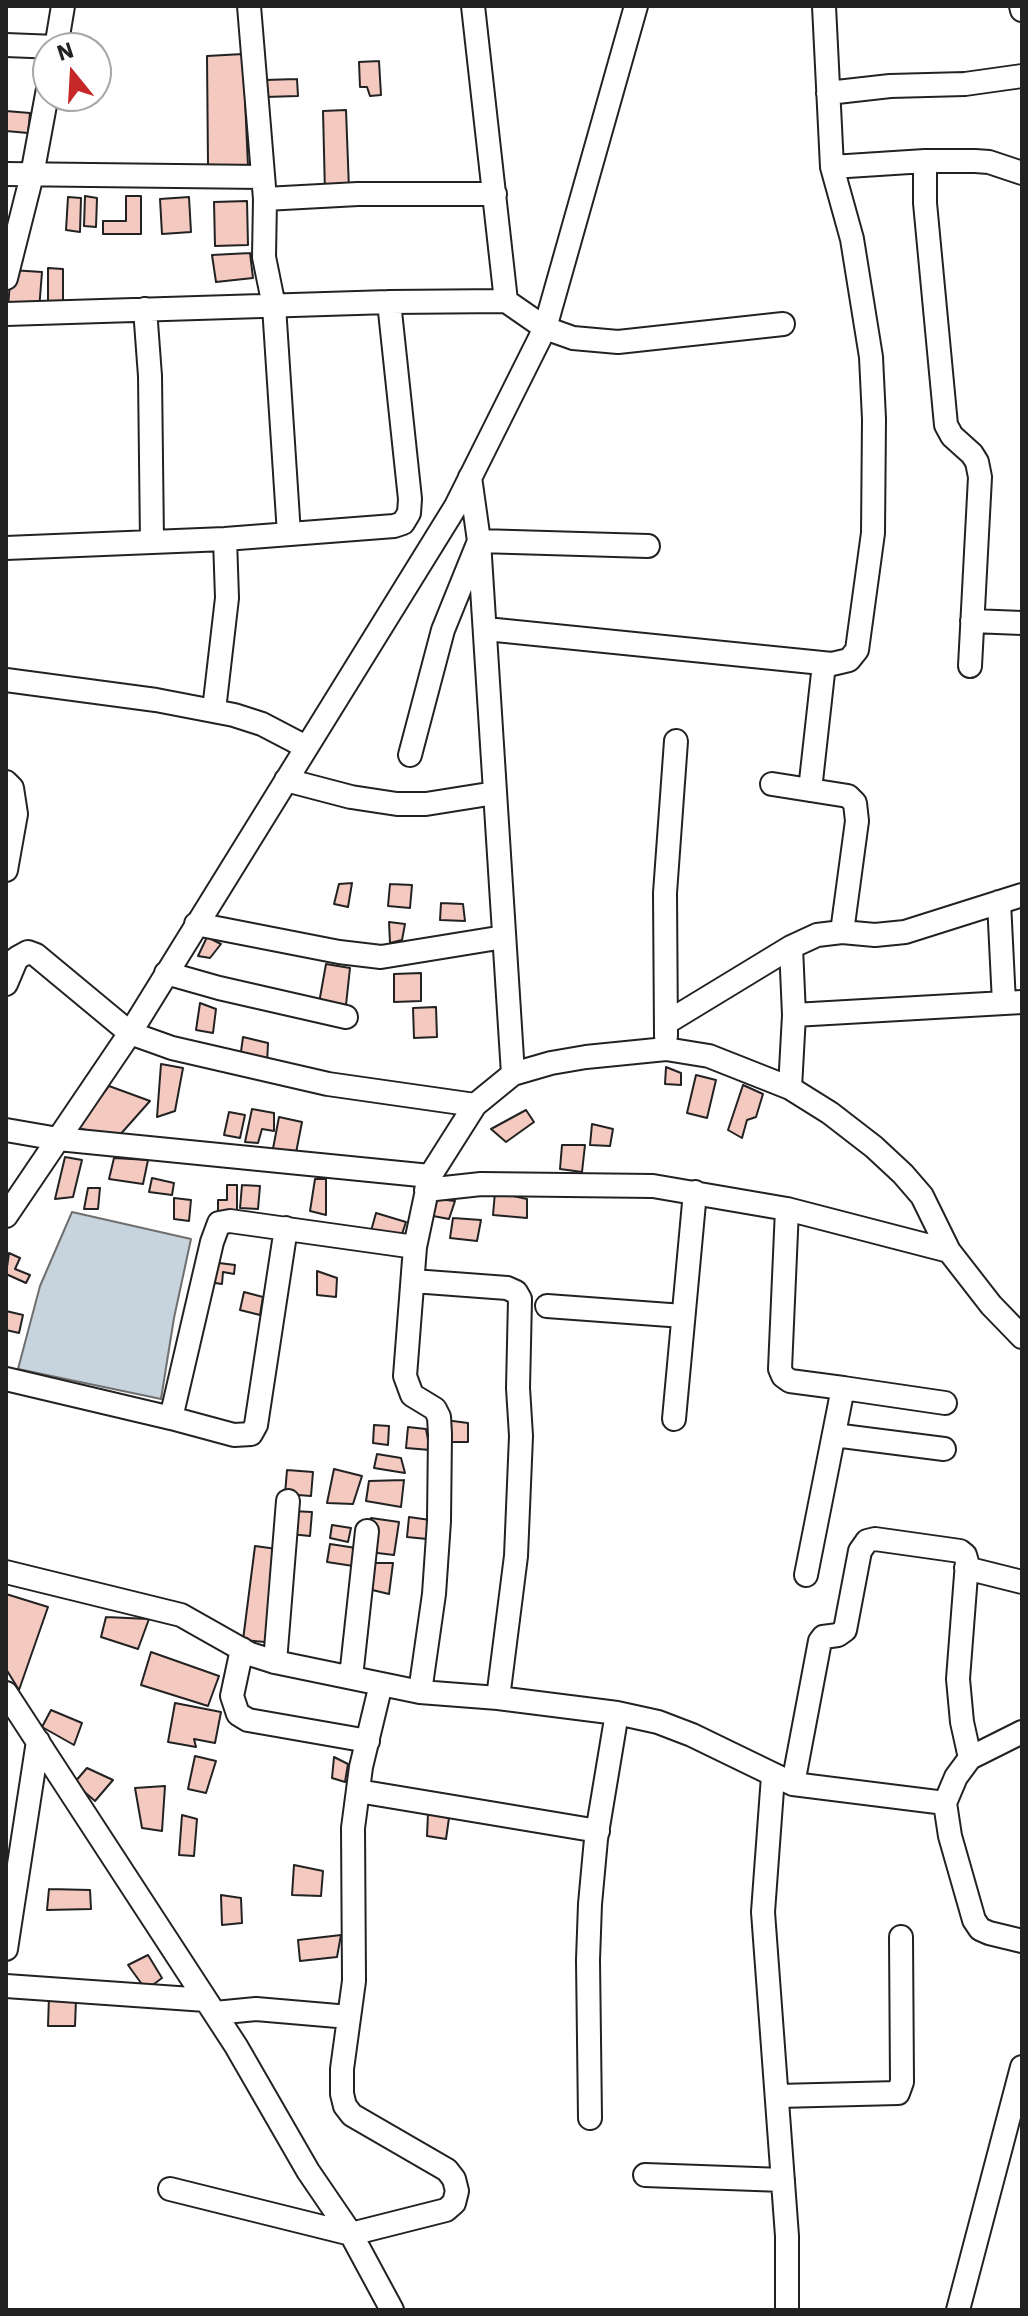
<!DOCTYPE html>
<style>
body{margin:0}
#map{position:relative;width:1028px;height:2316px;overflow:hidden;background:#fff;font-family:"IBM Plex Sans",sans-serif}
canvas{display:block}
.frame{position:absolute;inset:0;border:8px solid #222;pointer-events:none}
.north{position:absolute;left:32px;top:32px;width:80px;height:80px;box-sizing:border-box;background:#fff;border:2px solid #a7a7a7;border-radius:50%;rotate:342deg;font-size:22px;font-weight:700;line-height:32px;text-align:center;color:#222}
.north::after{content:'';display:block;margin:auto;width:28px;height:36px;background:#c62828;clip-path:polygon(50% 0,100% 100%,50% 72%,0 100%)}
</style>
<div id="map">
<canvas width="1028" height="2316"></canvas>
<div class="frame"></div>
<div class="north">N</div>
</div>
<script>
const ctx = document.querySelector('canvas').getContext('2d');
ctx.lineJoin = 'round';
function fillPath(path, color) { ctx.fillStyle = color; ctx.fill(path, 'evenodd'); }
const shape = rows => new Path2D(rows.map(r => 'M' + r).join(''));
function stroke(path, color, width, dash) { ctx.strokeStyle = color; ctx.lineWidth = width; ctx.lineCap = dash ? 'butt' : 'round'; ctx.setLineDash(dash || []); ctx.stroke(path); }
const water = shape([
 [72,1212,191,1239,174,1318,161,1399,18,1369,40,1286,72,1212]
]);
fillPath(water, '#c7d3dd');
stroke(water, '#6f6f6f', 2);
const building = shape([
 [243,54,248,166,208,165,207,56,243,54],
 [379,61,381,95,370,96,367,87,360,87,359,62,379,61],
 [297,79,298,96,265,97,265,80,297,79],
 [346,110,349,189,325,193,323,111,346,110],
 [6,111,30,113,28,133,6,131,6,111],
 [85,196,97,198,96,227,84,226,85,196],
 [126,196,141,196,141,234,103,234,103,221,126,221,126,196],
 [68,197,81,198,80,232,66,230,68,197],
 [189,197,191,232,162,234,160,199,189,197],
 [247,201,248,245,215,246,214,202,247,201],
 [250,253,253,278,216,282,212,255,250,253],
 [48,268,63,269,63,306,48,306,48,268],
 [11,270,42,272,39,310,8,307,11,270],
 [352,883,348,907,334,904,339,884,352,883],
 [390,884,412,885,410,908,388,906,390,884],
 [441,903,463,904,465,921,440,920,441,903],
 [389,922,405,924,402,940,390,943,389,922],
 [207,937,221,944,210,958,198,956,207,937],
 [326,964,350,968,346,1005,319,1003,326,964],
 [421,973,421,1001,394,1002,394,974,421,973],
 [200,1003,216,1009,213,1033,196,1030,200,1003],
 [436,1007,437,1037,414,1038,413,1008,436,1007],
 [243,1037,268,1043,267,1064,240,1059,243,1037],
 [161,1064,183,1068,175,1111,157,1117,161,1064],
 [666,1067,681,1073,681,1085,665,1084,666,1067],
 [696,1075,716,1080,707,1118,687,1113,696,1075],
 [743,1085,763,1094,756,1117,747,1120,742,1138,728,1130,743,1085],
 [109,1086,150,1101,118,1137,77,1128,109,1086],
 [252,1109,274,1113,274,1131,262,1129,258,1143,245,1142,252,1109],
 [526,1110,534,1122,506,1142,491,1129,526,1110],
 [229,1112,245,1115,240,1138,224,1135,229,1112],
 [279,1117,302,1122,295,1158,272,1154,279,1117],
 [592,1124,613,1129,610,1146,590,1145,592,1124],
 [562,1145,585,1145,582,1172,560,1169,562,1145],
 [65,1157,82,1160,73,1197,55,1199,65,1157],
 [114,1158,148,1160,143,1184,109,1179,114,1158],
 [152,1178,174,1183,172,1195,149,1192,152,1178],
 [315,1179,326,1179,326,1215,310,1211,315,1179],
 [227,1185,237,1185,237,1214,218,1215,218,1200,227,1200,227,1185],
 [242,1185,260,1186,258,1209,240,1208,242,1185],
 [88,1188,100,1188,98,1209,84,1209,88,1188],
 [495,1192,527,1199,527,1218,493,1215,495,1192],
 [174,1198,191,1200,189,1221,174,1219,174,1198],
 [437,1199,455,1201,449,1219,433,1216,437,1199],
 [376,1213,406,1222,402,1234,371,1231,376,1213],
 [453,1218,481,1220,477,1241,450,1238,453,1218],
 [9,1253,20,1258,15,1269,30,1275,26,1283,6,1274,9,1253],
 [211,1262,235,1265,234,1274,223,1272,222,1284,208,1282,211,1262],
 [317,1271,337,1278,336,1297,317,1295,317,1271],
 [244,1292,263,1297,260,1315,240,1310,244,1292],
 [6,1311,23,1315,19,1333,6,1330,6,1311],
 [445,1420,468,1423,468,1442,445,1442,445,1420],
 [374,1425,389,1426,388,1445,373,1443,374,1425],
 [408,1427,426,1429,430,1450,406,1448,408,1427],
 [377,1454,401,1458,405,1473,374,1468,377,1454],
 [334,1469,362,1476,353,1504,327,1503,334,1469],
 [287,1470,313,1472,311,1496,285,1494,287,1470],
 [404,1480,401,1507,366,1501,369,1481,404,1480],
 [292,1511,312,1512,310,1536,290,1534,292,1511],
 [409,1517,430,1520,427,1539,407,1537,409,1517],
 [371,1518,399,1522,394,1555,369,1552,371,1518],
 [332,1525,351,1528,348,1542,330,1538,332,1525],
 [330,1544,356,1548,353,1566,327,1562,330,1544],
 [255,1546,277,1549,265,1642,243,1640,255,1546],
 [371,1563,393,1563,389,1594,368,1589,371,1563],
 [6,1594,48,1607,19,1690,6,1669,6,1594],
 [106,1617,149,1619,138,1649,101,1637,106,1617],
 [151,1652,219,1676,208,1706,141,1685,151,1652],
 [175,1703,221,1712,215,1743,194,1739,196,1747,168,1742,175,1703],
 [51,1710,82,1723,74,1745,42,1727,51,1710],
 [195,1756,216,1761,206,1793,188,1789,195,1756],
 [334,1757,348,1764,345,1782,332,1778,334,1757],
 [87,1768,113,1780,95,1801,74,1783,87,1768],
 [165,1786,162,1831,142,1828,135,1788,165,1786],
 [428,1813,449,1818,446,1839,427,1836,428,1813],
 [182,1815,197,1819,194,1856,179,1855,182,1815],
 [294,1865,323,1871,321,1896,292,1895,294,1865],
 [49,1889,90,1890,91,1909,47,1910,49,1889],
 [221,1895,241,1898,242,1923,222,1925,221,1895],
 [341,1935,337,1957,300,1961,298,1940,341,1935],
 [148,1955,162,1978,146,1990,128,1965,148,1955],
 [49,1996,76,2000,75,2026,48,2026,49,1996]
]);
fillPath(building, '#f3c9c0');
stroke(building, '#222', 2);
const minor = shape([
 [249,6,265,199,264,257,274,306,289,534],
 [473,6,506,301],
 [1021,6,1022,10],
 [6,45,56,47],
 [56,48,63,6],
 [828,93,890,86,965,84,1022,76],
 [925,161,925,203,946,425,952,436,972,454,977,462,980,477,970,666],
 [832,167,925,161,975,161,989,162,1022,173],
 [6,174,262,177],
 [265,199,358,194,495,194],
 [6,278,32,175,48,89],
 [145,309,150,376,152,542],
 [6,314,389,302,506,301,545,328,573,338,618,342,783,324],
 [470,477,479,541,513,1074],
 [6,548,225,539,394,526,403,523,409,513,410,499,389,302],
 [972,621,1022,623],
 [486,629,832,664,849,660,857,650,873,533,874,419,871,357,852,239,832,167,824,6],
 [6,680,156,700,234,715,262,724,306,747],
 [214,710,227,598,225,539],
 [410,755,443,630,479,541,648,546],
 [286,780,351,797,397,804,426,804,495,793],
 [6,782,12,788,16,814,6,870],
 [772,784,848,796,855,803,857,821,842,932],
 [810,790,824,664],
 [999,902,1004,1003],
 [196,924,339,952,381,957,504,937],
 [166,973,219,988,346,1017],
 [6,984,17,958,28,952,36,955,130,1033,172,1048,328,1084,475,1105],
 [794,1015,1022,1002],
 [666,1023,791,947,817,935,842,932,875,935,905,932,1022,895],
 [666,1036,665,893,676,741],
 [790,1088,794,1015,791,947],
 [6,1130,58,1139,430,1176,475,1105,513,1074,551,1063,586,1057,666,1049,709,1056,790,1088,830,1113,874,1147,903,1174,922,1196,949,1251,991,1305,1022,1337],
 [426,1190,481,1184,653,1186,787,1209,949,1251],
 [787,1209,780,1369,783,1376,790,1381,843,1388,806,1575],
 [6,1216,130,1033,456,506,545,328,636,6],
 [413,1281,507,1288,516,1292,520,1299,518,1388,521,1436,516,1556,498,1698],
 [547,1306,683,1316],
 [6,1379,171,1418,234,1435,251,1434,256,1425,286,1228],
 [843,1388,945,1403],
 [171,1418,212,1242,219,1223,230,1221,415,1247],
 [674,1419,695,1192],
 [834,1435,944,1449],
 [966,1568,1022,1582],
 [6,1572,181,1615,250,1654,275,1662,420,1692,498,1698,617,1713,658,1722,692,1735,793,1784,945,1803],
 [242,1649,232,1696,238,1714,248,1720,368,1741],
 [275,1662,288,1501],
 [351,1677,367,1531],
 [420,1692,434,1594,439,1521,440,1434,439,1417,435,1409,412,1395,405,1376,415,1247,430,1176],
 [6,1693,236,2046,308,2171,351,2234,392,2310],
 [1022,1732,970,1758,956,1777,945,1803,950,1836,974,1920,980,1929,989,1933,1022,1941],
 [773,1776,763,1912,787,2236,787,2310],
 [793,1784,820,1641,823,1637,838,1635,845,1630,860,1551,867,1541,875,1539,960,1551,965,1555,967,1562,958,1679,962,1722,970,1758],
 [358,1791,598,1831],
 [6,1949,38,1741],
 [6,1986,206,2000],
 [215,2013,256,2009,349,2017],
 [778,2096,898,2093,902,2082,901,1937],
 [590,2118,588,1960,590,1904,596,1839,617,1713],
 [645,2175,783,2180],
 [170,2189,351,2234,446,2210,454,2203,457,2191,454,2179,447,2170,352,2115,345,2106,342,2094,342,2069,354,1981,353,1828,361,1767,381,1684],
 [958,2310,1022,2067]
]);
stroke(minor, '#222', 26);
stroke(minor, '#fff', 22);
</script>
